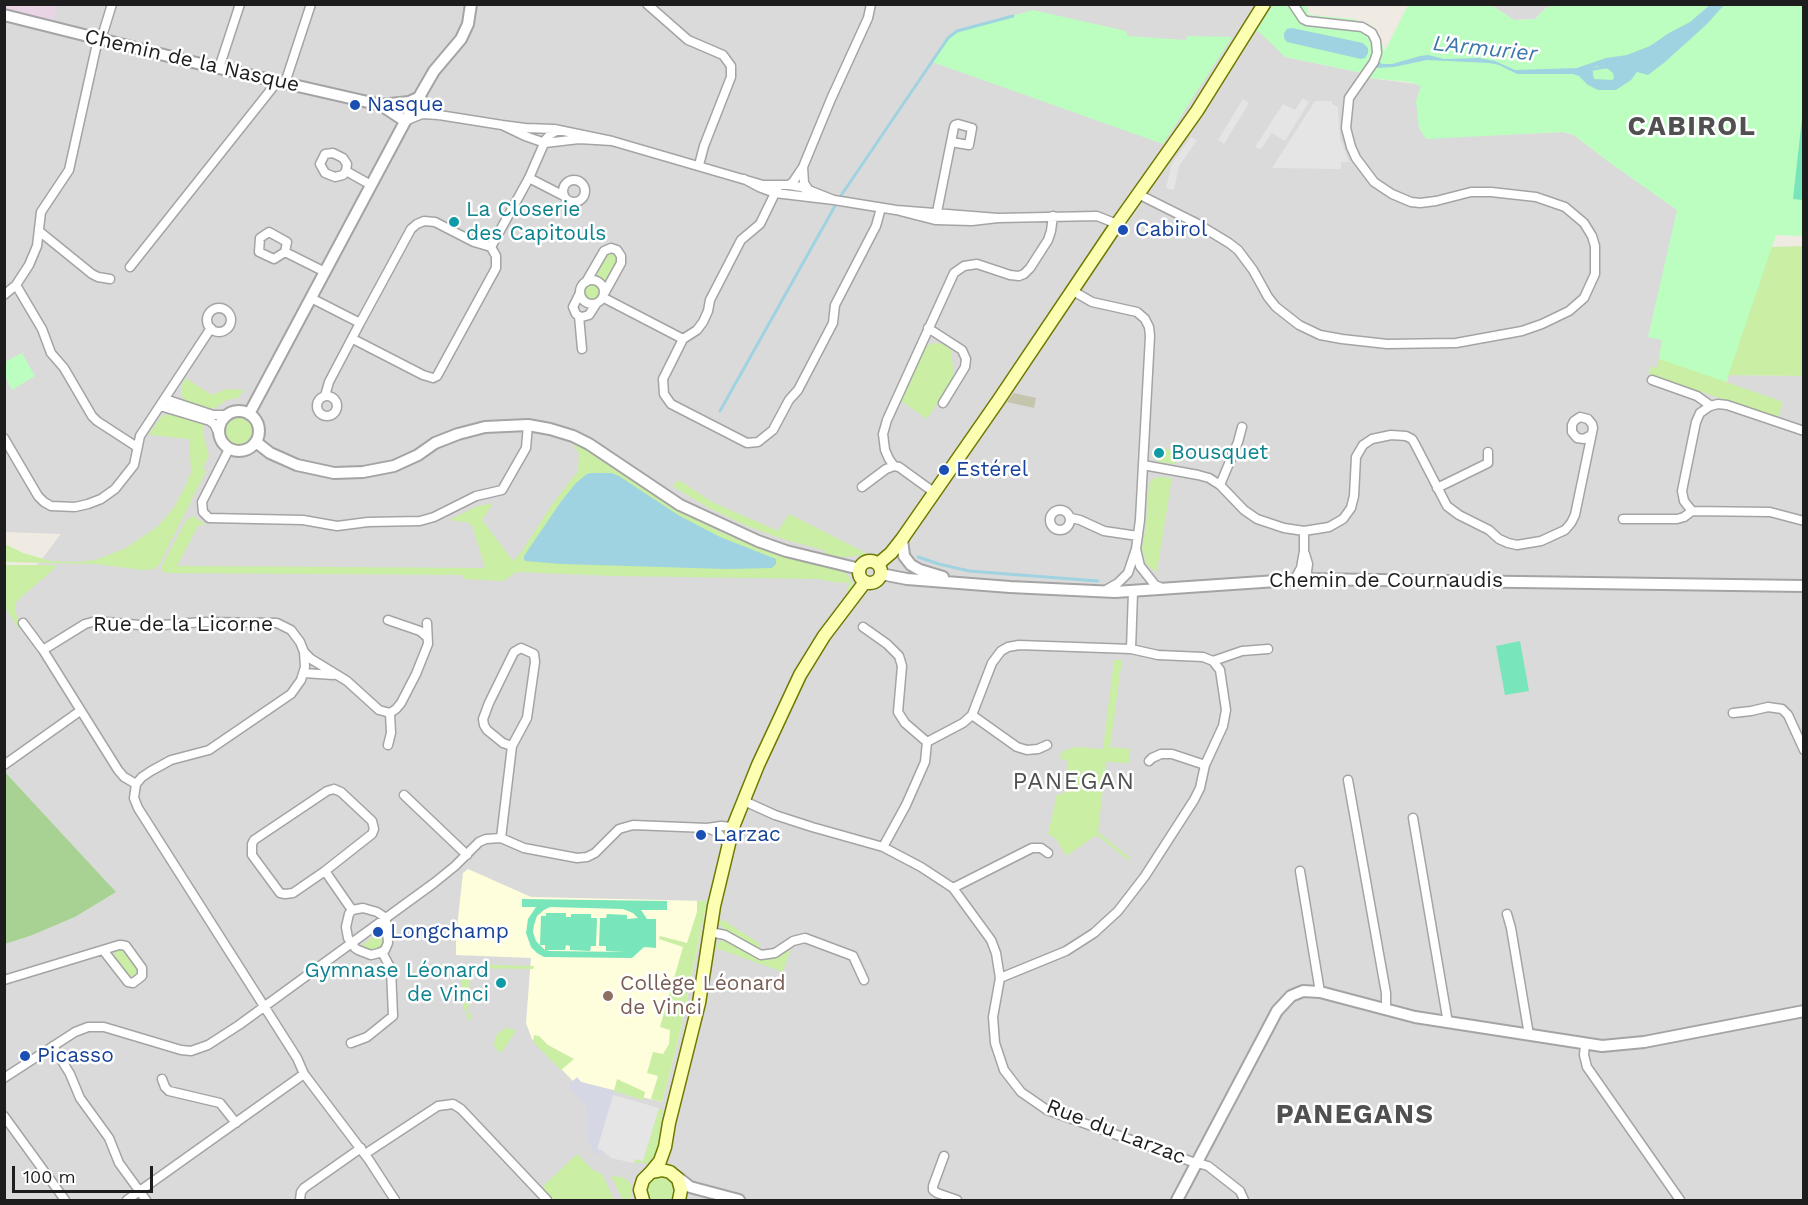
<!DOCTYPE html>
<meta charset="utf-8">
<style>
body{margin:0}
#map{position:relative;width:1808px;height:1205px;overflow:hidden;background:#efebe2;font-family:"Work Sans",sans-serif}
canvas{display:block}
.frame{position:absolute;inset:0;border:6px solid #1d1d1d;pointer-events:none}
.scale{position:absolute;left:12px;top:1166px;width:141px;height:27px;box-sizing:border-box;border:3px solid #1d1d1d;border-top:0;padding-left:8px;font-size:18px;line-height:21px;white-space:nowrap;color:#1d1d1d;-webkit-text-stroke:4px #fff;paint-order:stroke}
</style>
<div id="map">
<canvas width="1808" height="1205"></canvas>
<div class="frame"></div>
<div class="scale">100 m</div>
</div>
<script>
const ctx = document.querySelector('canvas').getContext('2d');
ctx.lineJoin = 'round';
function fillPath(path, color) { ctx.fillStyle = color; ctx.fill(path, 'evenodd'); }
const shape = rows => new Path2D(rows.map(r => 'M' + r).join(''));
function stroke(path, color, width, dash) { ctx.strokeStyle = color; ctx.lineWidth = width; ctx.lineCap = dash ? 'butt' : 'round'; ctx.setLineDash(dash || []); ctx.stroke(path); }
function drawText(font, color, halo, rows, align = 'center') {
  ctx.font = font + ' "Work Sans",sans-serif'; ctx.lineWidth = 5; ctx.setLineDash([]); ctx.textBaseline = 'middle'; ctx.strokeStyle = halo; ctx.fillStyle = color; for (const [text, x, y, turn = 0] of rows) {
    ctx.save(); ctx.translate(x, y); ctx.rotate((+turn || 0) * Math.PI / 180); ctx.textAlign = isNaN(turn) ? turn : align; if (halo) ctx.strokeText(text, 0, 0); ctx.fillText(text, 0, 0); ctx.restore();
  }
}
fillPath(shape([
 [57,4,1277,5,1274,6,1285,57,1358,72,1369,78,1416,84,1421,86,1471,136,1562,132,1574,135,1609,162,1678,210,1649,337,1662,340,1727,382,1729,375,1803,376,1803,1200,5,1200,5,944,30,936,75,917,116,892,5,772,5,607,61,534,5,532,5,15,50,27],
 [1485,5,1556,5,1546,8,1535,19,1514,20,1494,7]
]), '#dbdada');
fillPath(shape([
 [4,5,57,5,50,27,5,15]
]), '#e9d4e5');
fillPath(shape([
 [468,869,531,897,707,901,680,1033,662,1102,581,1082,577,1078,573,1081,532,1039,526,1023,531,958,456,955,456,937,463,873]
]), '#fffedc');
fillPath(shape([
 [1014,393,1036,398,1034,408,1007,402]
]), '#c5c4ad');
fillPath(shape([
 [1803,246,1803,376,1729,375,1726,382,1783,402,1778,418,1649,374,1651,366,1657,368,1662,340,1772,247],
 [609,253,614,254,618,261,606,284,601,279,592,277,604,255],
 '584 292a9 9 0 1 1 18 0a9 9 0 1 1-18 0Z',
 [933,343,943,344,951,350,954,378,927,419,901,401,924,348],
 [185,378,212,395,226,389,244,390,238,398,227,400,215,408,211,409,189,403,182,397,182,385],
 [163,415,173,415,204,425,204,437,209,456,203,468,206,471,160,563,155,569,142,570,96,564,5,562,5,544,23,553,51,561,79,562,95,560,124,549,157,527,173,509,185,487,191,472,189,439,150,435,150,432],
 '223 433a15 15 0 1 1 30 0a15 15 0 1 1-30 0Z',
 [573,444,588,451,671,506,723,533,780,556,845,572,853,583,851,591,846,591,850,583,833,582,818,579,615,576,516,572,504,581,464,579,462,575,166,573,161,570,161,567,187,519,195,516,198,520,206,524,198,526,177,566,485,568,472,525,466,522,449,520,475,507,493,503,482,520,513,561,522,551,551,506,578,471,579,454],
 [1162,448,1177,451,1175,464,1159,462,1154,458,1151,454,1160,455],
 [1158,477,1172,478,1157,571,1159,574,1147,565,1142,549,1146,526,1149,483,1153,479],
 [679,480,712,502,778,531,789,514,866,553,866,555,843,557,826,555,824,550,786,540,747,526,709,508,672,486],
 [4,565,56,565,55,568,19,599,16,603,15,612,22,626,18,628,5,607],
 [1114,660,1122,660,1110,747,1130,749,1129,763,1106,762,1098,832,1130,858,1128,860,1097,835,1066,856,1056,839,1048,834,1057,794,1064,794,1068,760,1060,759,1061,752,1075,747,1103,749],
 [697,901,707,901,680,1033,662,1102,651,1099,658,1076,647,1073,653,1052,663,1054,669,1044,670,1030,660,1027,683,947,659,939,660,936,687,943,697,912],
 [721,917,723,920,760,944,759,948,723,928,720,925],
 [383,930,384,942,379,948,370,950,361,946],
 [719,941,726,941,754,956,764,960,773,959,782,955,792,946,783,972,716,948],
 [121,948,126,950,138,969,136,976,132,978,128,978,114,958,115,950],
 [470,964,530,966,534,966,533,969,470,968,470,997,466,998,466,1003,469,1004,467,1014,472,1014,472,1019,469,1021,464,1008,461,972,463,968],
 [506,1028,512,1029,516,1031,501,1053,495,1048,494,1043,497,1034],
 [534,1035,539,1036,548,1045,574,1059,561,1070,533,1042],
 [617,1079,645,1092,643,1100,614,1091],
 [659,1108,663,1111,656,1157,651,1163,633,1163,636,1159,643,1161],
 [577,1154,593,1170,602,1174,614,1200,554,1200,542,1187],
 [664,1175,672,1180,675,1186,674,1196,671,1200,651,1200,646,1190,648,1182,654,1177],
 [611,1176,622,1177,628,1181,632,1186,632,1192,631,1197,628,1200,623,1200]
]), '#c9eea4');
fillPath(shape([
 [5,772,116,892,75,917,30,936,5,944]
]), '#a7d294');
fillPath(shape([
 [1277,4,1307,5,1309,15,1353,19,1368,24,1379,34,1384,50,1386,49,1408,5,1485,5,1494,7,1514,20,1535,19,1546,8,1556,5,1803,5,1803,236,1776,235,1726,382,1659,359,1662,340,1648,337,1677,210,1609,162,1574,135,1562,132,1426,139,1419,128,1416,101,1421,86,1409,82,1369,78,1358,72,1285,57,1257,30,1271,8],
 [1033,10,1126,31,1127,36,1186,40,1188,36,1232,37,1163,144,932,62,948,38,957,31],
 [22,353,35,376,12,390,5,376,5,362]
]), '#bbfebf');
fillPath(shape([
 [1803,109,1804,109,1803,200,1793,199],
 [1520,641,1529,691,1505,695,1496,646],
 [522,899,667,901,667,910,641,910,647,919,656,919,656,948,644,947,632,958,544,957,537,953,531,947,526,933,528,919,536,907,522,907],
 [550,907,623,909,633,913,638,918,627,919,627,915,607,914,606,918,600,918,599,946,606,946,606,951,626,952,550,951,546,950,565,950,566,945,570,946,570,950,590,951,591,946,596,946,597,918,591,918,591,914,571,914,571,917,566,917,566,913,546,913,546,916,541,916,540,945,545,945,545,950,536,941,533,932,534,925,537,916,544,910]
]), '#79e5ba');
fillPath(shape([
 [1303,98,1309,102,1285,141,1272,133,1261,149,1255,147,1283,104,1295,110],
 [1243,99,1249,103,1224,144,1218,140],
 [1315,101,1332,101,1332,104,1338,107,1340,138,1349,162,1341,162,1341,169,1272,168],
 [1191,137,1197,140,1179,166,1174,190,1166,188,1172,163],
 [613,1095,659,1108,643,1161,636,1159,633,1163,611,1158,603,1151,597,1149]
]), '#e5e5e5');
fillPath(shape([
 [577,1077,581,1082,614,1091,597,1149,603,1151,599,1155,593,1152,588,1142,587,1106,568,1086]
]), '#d6d7e5');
fillPath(shape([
 [1710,5,1724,5,1707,24,1665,62,1648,75,1637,72,1631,80,1616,90,1598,90,1588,85,1579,76,1573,74,1517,74,1499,65,1489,63,1427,60,1394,67,1376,68,1379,62,1382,64,1392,64,1420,56,1428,55,1444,59,1479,58,1495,61,1515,70,1577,68,1606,58,1627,55,1650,46,1669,33,1690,22],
 [1597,66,1608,69,1613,73,1614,78,1612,80,1594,79,1592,68],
 [1292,28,1363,43,1368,48,1368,53,1365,58,1361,59,1287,42,1284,38,1284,33,1287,29],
 [591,473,611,473,619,476,678,515,720,537,776,559,776,564,772,568,727,569,562,564,525,561,524,559,524,556,560,503,576,483,587,474]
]), '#9fd3e1');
stroke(shape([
 [1588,70,1605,67],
 [720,411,840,197,948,38,957,31,1013,16],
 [918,557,939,564,969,571,1098,581]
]), '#9fd3e1', 3);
const minor = shape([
 [647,4,688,40,723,55,731,66,731,77,704,146,699,165],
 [219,68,240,4],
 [285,83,311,4],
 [418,98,423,100,438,115],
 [405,121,422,114,439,115,502,125,525,128,554,129,612,141,579,139,545,143,525,136,502,125],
 [612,141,763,185,789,185,801,187,834,200,775,193,759,187,744,179],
 [803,167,831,99,868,18,871,4],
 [346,171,347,164,343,158,333,153,325,154,320,164,325,173,335,177,343,175,346,171,371,185],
 [529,178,564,196],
 '563 191a11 11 0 1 1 22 0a11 11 0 1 1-22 0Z',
 [779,185,760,224,741,240,710,300,708,311,703,322,697,330,683,339,663,379,664,394,671,404,747,443,758,442,773,430,789,400,798,390,833,323,835,305,876,226,881,208],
 [789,185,793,182,803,167,804,183,808,189],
 [1140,195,1196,223,1229,243,1238,250,1253,270,1268,297,1276,307,1299,325,1320,335,1342,339,1387,344,1456,343,1522,331,1542,324,1569,311,1584,298,1595,274,1595,246,1592,236,1584,223,1565,207,1536,197,1491,192,1471,192,1436,201,1420,203,1411,202,1392,194,1374,182,1356,158,1351,147,1346,128,1349,98,1374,62,1377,53,1376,41,1372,33,1362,27,1307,21,1303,19,1293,4],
 [834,200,896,210,998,218,972,221,935,220,896,210],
 [936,217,954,127,955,125,958,124,972,128,969,145,951,142],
 [998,218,1097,216,1117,224],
 [39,231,92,274,98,277,110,279],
 [285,252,274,259,259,252,260,238,269,232,287,242,285,252,325,272],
 [130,267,277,82],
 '580 292a12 12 0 1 1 24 0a12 12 0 1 1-24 0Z',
 [586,282,604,251,611,248,617,250,621,256,621,263,605,292],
 [16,285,42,329,51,353,64,368,92,416,97,421,137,447],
 [1073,291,1092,302,1137,312,1145,319,1149,327,1150,336,1140,520,1136,549],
 [580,293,573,307,576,314,579,316,582,317,589,315,596,304],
 [4,295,16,285,29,265,37,246,41,212,69,170,96,48,104,30,112,4],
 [311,298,360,323,411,229,417,224,424,221,435,222,474,242,491,247,529,178,546,139,551,134,558,130],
 [604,298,683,339],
 '207 320a12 12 0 1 1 24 0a12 12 0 1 1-24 0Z',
 [579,316,582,349],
 [928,328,962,350,966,359,965,367,943,403],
 [353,339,423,375,433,378,437,376,496,268,496,256,491,247],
 [1652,380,1697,396,1711,406],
 '317 406a10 10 0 1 1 20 0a10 10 0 1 1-20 0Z',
 [325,396,329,382,360,323],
 [165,399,213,415,227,415],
 [160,406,210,421,214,424,219,434],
 [1804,431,1727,405,1718,404,1710,406,1700,413,1696,422,1682,491,1684,501,1692,511,1770,512,1804,521],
 [4,438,38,496,44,502,51,506,75,507,88,504,101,499,115,489,134,465,140,436,211,328],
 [229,449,202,502,203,512,209,518,303,520,337,526,368,522,420,521,434,517,476,496,502,490,526,448,528,425],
 [1143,465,1198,475,1209,478,1220,485,1244,510,1257,519,1284,528,1304,531],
 [1220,485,1238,442,1242,427],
 [862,487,886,469,894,466],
 [1437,488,1488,463,1488,452],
 [935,493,899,467,894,466,889,459,885,450,883,434,887,420,954,273,964,266,977,264,1010,275,1019,276,1024,274,1030,268,1048,240,1051,231,1053,216],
 '1050 520a10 10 0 1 1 20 0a10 10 0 1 1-20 0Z',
 [1071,518,1080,520,1104,531,1138,536],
 [1623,519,1677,519,1684,517,1692,511],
 [1305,554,1308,564,1306,579],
 [1295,579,1301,568,1304,551,1304,531,1329,527,1343,519,1351,508,1354,496,1356,457,1363,445,1372,439,1391,435,1406,436,1412,439,1415,444,1447,506,1459,515,1489,530,1499,539,1508,543,1517,545,1541,541,1565,530,1571,523,1575,515,1593,428,1592,424,1588,419,1580,417,1574,421,1572,425,1572,432,1577,438,1584,439,1591,435],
 [1104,591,1118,583,1128,573,1136,549,1140,566,1155,585,1162,588],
 [388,620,420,631,427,637],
 [23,623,43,650,118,770,124,777,136,784],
 [863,627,887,644,899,656,902,666,898,712,905,723,927,742],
 [1131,649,1133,592],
 [43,650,85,624,96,621,150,626,203,622,277,623,291,630,300,642,304,652,305,667,301,680,291,694,209,750,171,760,151,771,142,777,136,784,134,798,138,808,297,1058,304,1074,369,1160,395,1200],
 [304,652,311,659,347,681,379,710,390,713,396,709,401,703,416,674,428,644,427,623],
 [1213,661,1242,651,1268,649],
 [304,673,333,675],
 [1733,713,1751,711,1768,707,1782,709,1788,715,1804,750],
 [972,715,1017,747,1027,750,1038,749,1047,745],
 [927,742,963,723,972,715,992,663,1001,651,1008,647,1019,645,1131,649,1158,655,1203,657,1213,661,1220,670,1226,710,1223,726,1205,765,1200,788,1194,800,1145,876,1118,911,1094,933,1066,951,1000,978],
 [388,745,391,733,390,713],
 [1149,761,1152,758,1161,754,1172,754,1205,765],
 [4,765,80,711],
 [1348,780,1386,993,1386,1010],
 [334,789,341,792,372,821,374,829,372,834,325,871,293,893,285,894,280,893,252,855,252,844,254,840,327,791,334,789],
 [404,795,467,855],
 [744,801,775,815,812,827,883,847,921,867,953,888,991,940,996,953,1000,978,993,1017,995,1043,1004,1070,1021,1092,1047,1110,1190,1161,1208,1166,1240,1191,1244,1200],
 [1413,818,1448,1023],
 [707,828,717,832,725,841,730,841],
 [501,838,512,746,527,718,535,662,534,654,521,648,514,652,489,703,483,719,484,725,487,730,503,743,512,746],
 [883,847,906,805,925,762,927,742],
 [325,871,352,910],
 [1300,871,1320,992],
 [953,888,1032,848,1041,848,1048,853],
 [363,908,377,912,383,916,386,921,388,943,385,950,379,953,371,955,358,950,355,948,348,938,346,927,349,914,352,910,363,908],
 [1507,914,1511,928,1529,1035],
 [710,932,725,935,761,955,775,953,793,941,805,938,853,956,864,980],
 [4,980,119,945,121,945,126,946,142,968,142,976,133,983,128,982,103,950],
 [351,1043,367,1037,393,1016,391,969,382,952],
 [1585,1044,1584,1055,1587,1067,1680,1200],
 [53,1046,70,1074,80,1098,109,1138,119,1163,146,1200],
 [4,1078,75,1032,88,1027,104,1027,181,1050,191,1051,208,1045,239,1025,434,883,455,866,479,842,486,839,501,838,524,848,577,858,587,857,595,853,619,829,633,825,707,828,721,826,733,827],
 [162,1079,165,1087,169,1091,220,1103,236,1123],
 [4,1116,65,1200],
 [365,1154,438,1106,453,1104,461,1109,547,1200],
 [944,1156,933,1186,933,1190,937,1193,957,1200],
 [127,1200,304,1074],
 [300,1200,301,1192,304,1188,361,1148]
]);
const tertiary = shape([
 [4,15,188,61,381,105,409,102,418,98],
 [381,105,405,121],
 '219 431a20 20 0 1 1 40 0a20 20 0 1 1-40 0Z',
 [249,414,408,116,434,71,461,39,468,24,471,4],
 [256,442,270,453,297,465,334,473,363,472,394,466,418,455,435,443,458,434,485,427,528,425,550,429,573,436,589,444,680,505,758,541,786,551,860,569],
 [902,539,904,556,911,565,920,570,943,577],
 [881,574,907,579,1010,587,1115,592,1306,579,1804,586],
 [676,1176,690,1187,739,1200],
 [1177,1200,1277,1011,1291,996,1303,991,1320,992,1415,1017,1602,1046,1644,1042,1804,1011]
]);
const secondary = shape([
 '859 572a11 11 0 1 1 22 0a11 11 0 1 1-22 0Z',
 [878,564,891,553,902,539,998,401,1117,224,1197,111,1264,4],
 [651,1172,660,1161,665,1147,669,1123,699,1003,714,906,733,827,758,765,800,675,824,636,865,582],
 [643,1200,640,1190,643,1180,651,1172,662,1170,670,1172,678,1179,681,1190,679,1200]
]);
stroke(minor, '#a4a4a4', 11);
stroke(tertiary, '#a4a4a4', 14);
stroke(secondary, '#6d7900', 15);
stroke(minor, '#fff', 8);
stroke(tertiary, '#fff', 10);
stroke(secondary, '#fcfeb1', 12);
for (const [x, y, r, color] of [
 [355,105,6,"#1a4fb4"],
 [454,222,6,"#0f9aa8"],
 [1123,230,6,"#1a4fb4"],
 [1159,453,6,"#0f9aa8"],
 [944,470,6,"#1a4fb4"],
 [701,835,6,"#1a4fb4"],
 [378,932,6,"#1a4fb4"],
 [501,983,6,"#0f9aa8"],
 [608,996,6,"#8d6e63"],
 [25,1056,6,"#1a4fb4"]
]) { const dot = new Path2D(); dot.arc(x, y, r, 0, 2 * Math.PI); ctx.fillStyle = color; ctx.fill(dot); stroke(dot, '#fff', 2); }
drawText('21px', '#1d1d1d', '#fff', [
 ["Chemin de la Nasque",192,61,13],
 ["Chemin de Cournaudis",1386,581],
 ["Rue de la Licorne",183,625],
 ["Rue du Larzac",1116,1132,21]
]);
drawText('21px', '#164399', '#fff', [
 ["Nasque",367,105],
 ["Cabirol",1135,230],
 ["Estérel",956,470],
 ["Larzac",713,835],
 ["Longchamp",390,932],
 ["Picasso",37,1056]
], 'left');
drawText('21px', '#0d838f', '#fff', [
 ["La Closerie",466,210],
 ["des Capitouls",466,234],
 ["Bousquet",1171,453],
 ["Gymnase Léonard",489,971,"right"],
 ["de Vinci",489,995,"right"]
], 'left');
drawText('21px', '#785e54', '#fff', [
 ["Collège Léonard",620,984],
 ["de Vinci",620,1008]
], 'left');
drawText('italic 22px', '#4078ac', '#fff', [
 ["L'Armurier",1485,49,6]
]);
ctx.letterSpacing = '1.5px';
drawText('24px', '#505050', '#fff', [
 ["PANEGAN",1074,782]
]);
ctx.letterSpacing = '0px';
ctx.letterSpacing = '1.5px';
drawText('bold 27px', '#505050', '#fff', [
 ["CABIROL",1692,127],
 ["PANEGANS",1355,1115]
]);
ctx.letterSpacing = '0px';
</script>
